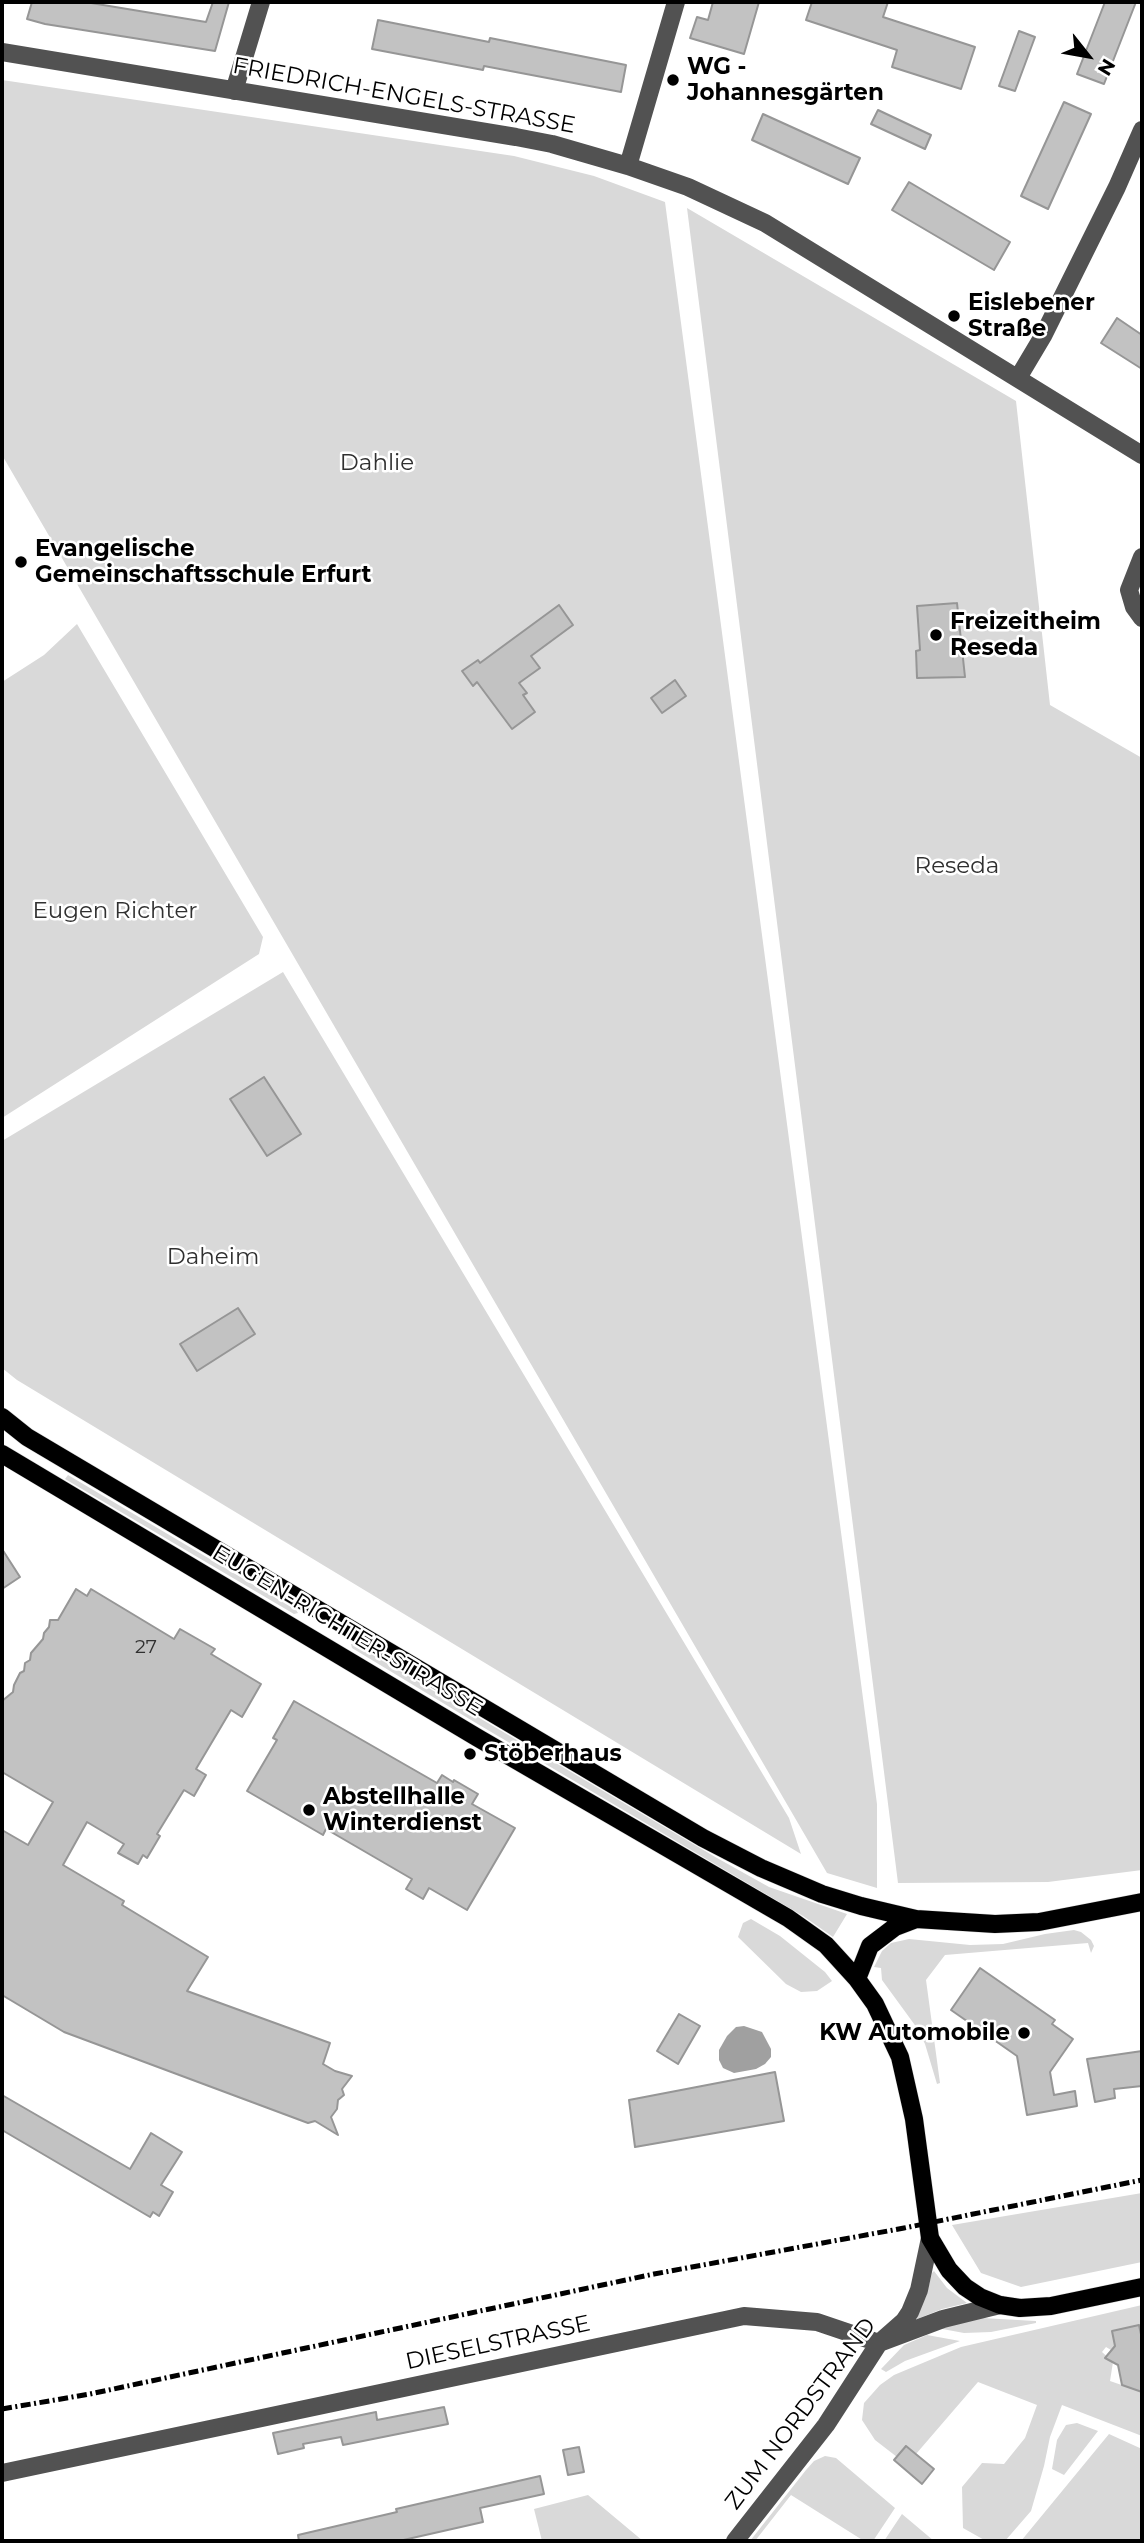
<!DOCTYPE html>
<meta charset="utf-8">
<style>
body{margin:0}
#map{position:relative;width:1144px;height:2543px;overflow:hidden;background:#fff;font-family:Montserrat,sans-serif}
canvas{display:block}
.frame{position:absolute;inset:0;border:4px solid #000;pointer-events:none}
.north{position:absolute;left:1053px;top:21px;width:70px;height:70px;-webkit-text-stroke:5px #fff;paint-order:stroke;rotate:121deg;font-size:19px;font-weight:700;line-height:28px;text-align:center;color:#000}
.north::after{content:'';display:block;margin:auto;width:24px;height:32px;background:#000;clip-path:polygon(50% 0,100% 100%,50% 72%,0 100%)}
</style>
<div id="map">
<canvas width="1144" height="2543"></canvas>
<div class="frame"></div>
<div class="north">N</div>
</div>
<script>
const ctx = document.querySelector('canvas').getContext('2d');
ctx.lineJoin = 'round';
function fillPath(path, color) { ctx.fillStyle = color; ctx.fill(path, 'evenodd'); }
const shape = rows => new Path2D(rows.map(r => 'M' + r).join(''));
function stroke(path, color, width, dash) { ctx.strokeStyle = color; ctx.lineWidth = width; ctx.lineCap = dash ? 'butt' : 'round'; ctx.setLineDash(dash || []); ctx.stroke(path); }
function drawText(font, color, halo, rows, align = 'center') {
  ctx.font = font + ' Montserrat,sans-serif'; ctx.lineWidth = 5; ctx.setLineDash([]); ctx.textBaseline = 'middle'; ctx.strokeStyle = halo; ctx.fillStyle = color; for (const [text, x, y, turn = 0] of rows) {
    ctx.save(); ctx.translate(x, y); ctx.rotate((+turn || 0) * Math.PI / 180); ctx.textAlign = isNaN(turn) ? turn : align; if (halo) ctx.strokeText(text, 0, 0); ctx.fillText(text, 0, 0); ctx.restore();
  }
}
fillPath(shape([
 [2,80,514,156,594,176,665,202,877,1804,877,1888,827,1873,2,455],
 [687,208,1016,401,1050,705,1142,758,1142,1870,1048,1882,898,1883],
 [77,624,263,937,259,954,2,1118,2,682,44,655],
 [283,972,789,1818,801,1854,17,1380,2,1368,2,1141],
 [68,1475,296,1610,298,1613,294,1614,65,1479],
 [351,1644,354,1644,717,1858,769,1887,847,1914,833,1937,803,1916,481,1726,352,1648],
 [751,1919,780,1936,825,1972,832,1981,817,1991,801,1992,786,1984,738,1937,743,1923],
 [1074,1930,1081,1932,1091,1940,1094,1946,1091,1953,1088,1943,945,1955,926,1980,940,2083,937,2084,925,2044,917,2028,882,1980,881,1968,874,1967,882,1951,891,1943,909,1939,970,1945,1003,1944,1045,1934],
 [1142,2193,1142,2262,1021,2287,981,2273,952,2225],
 [934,2271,947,2288,967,2303,942,2309,917,2319,915,2317,926,2297,932,2273],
 [1142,2305,1142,2325,1112,2331,1116,2350,1111,2350,1106,2347,1102,2352,1113,2362,1110,2381,1142,2392,1142,2436,1062,2405,1050,2437,1044,2466,1031,2511,1005,2541,986,2541,963,2528,962,2487,982,2463,1004,2464,1025,2438,1037,2405,978,2382,916,2454,897,2457,875,2440,862,2420,864,2403,880,2385,894,2375,961,2347],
 [982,2318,1036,2321,1036,2323,991,2332,964,2333,937,2328],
 [927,2335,960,2341,905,2361,886,2372,881,2369,904,2345],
 [1077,2423,1098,2431,1064,2475,1052,2469,1057,2440,1066,2425],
 [1109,2434,1142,2449,1142,2541,1021,2541],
 [825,2456,836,2458,895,2508,873,2541,864,2541,791,2495,755,2541,750,2541,806,2470,814,2461],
 [588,2495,643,2541,542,2541,534,2509],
 [902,2514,934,2541,884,2541]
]), '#d9d9d9');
fillPath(shape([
 [744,2026,762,2032,771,2049,771,2057,765,2064,756,2069,734,2073,723,2068,719,2060,719,2050,727,2036,736,2027]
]), '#a0a0a0');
const building = shape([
 [32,2,85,2,206,22,213,2,229,2,215,51,45,24,27,19,32,2],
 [713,2,759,2,744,54,690,38,697,17,708,20,713,2],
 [812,2,888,2,883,17,975,47,961,89,892,67,897,50,806,20,812,2],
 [1105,2,1136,2,1104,84,1077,74,1105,2],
 [378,20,489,42,490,38,626,65,621,92,484,66,483,70,372,49,378,20],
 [1019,31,1035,37,1015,91,999,86,1019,31],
 [1064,102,1091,114,1048,209,1021,196,1064,102],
 [878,110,931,135,925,149,871,124,878,110],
 [763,114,860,158,848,184,752,140,763,114],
 [909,182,1010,242,994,270,892,210,909,182],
 [1117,318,1142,335,1142,369,1101,343,1117,318],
 [957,603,965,677,917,678,916,651,920,650,917,606,957,603],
 [559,605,573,625,531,656,540,668,519,683,527,693,523,695,535,712,512,729,477,682,473,686,462,671,478,660,480,663,559,605],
 [675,680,686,696,662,713,651,698,675,680],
 [264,1077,301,1134,267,1156,230,1099,264,1077],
 [238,1308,255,1334,197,1371,180,1344,238,1308],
 [2,1549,20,1577,2,1589,2,1549],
 [76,1589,87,1596,91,1589,174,1639,180,1629,215,1649,211,1654,261,1684,242,1717,231,1710,196,1769,206,1775,194,1796,184,1790,157,1834,160,1836,147,1858,143,1855,138,1864,118,1853,124,1844,87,1822,63,1865,124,1901,122,1905,208,1957,187,1991,330,2043,323,2064,335,2071,352,2076,342,2089,344,2095,338,2100,337,2109,331,2117,338,2135,315,2121,308,2123,64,2032,2,1995,2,1830,28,1845,53,1802,2,1772,2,1701,13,1692,14,1685,20,1673,24,1671,25,1663,30,1660,31,1653,43,1639,44,1633,49,1627,50,1620,58,1620,76,1589],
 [294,1701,437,1783,442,1775,453,1782,454,1780,478,1794,472,1804,515,1828,467,1910,429,1888,423,1899,406,1889,412,1879,326,1829,323,1835,247,1791,277,1740,273,1738,294,1701],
 [980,1968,1055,2020,1052,2024,1073,2039,1050,2072,1054,2095,1075,2091,1077,2106,1027,2115,1017,2056,951,2010,980,1968],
 [679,2014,700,2026,678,2064,657,2051,679,2014],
 [1142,2051,1142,2086,1114,2089,1115,2098,1095,2102,1087,2059,1142,2051],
 [775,2072,784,2121,635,2147,629,2100,775,2072],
 [2,2095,130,2169,151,2133,182,2152,161,2185,173,2192,159,2216,153,2212,150,2217,2,2130,2,2095],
 [1139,2325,1142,2339,1142,2392,1122,2385,1118,2365,1105,2358,1115,2346,1112,2331,1139,2325],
 [444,2407,448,2424,343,2445,341,2437,303,2444,304,2448,278,2454,273,2433,376,2412,377,2420,444,2407],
 [906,2446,934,2469,922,2484,894,2460,906,2446],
 [579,2447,584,2472,568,2475,563,2450,579,2447],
 [540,2476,544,2494,480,2508,483,2522,399,2541,299,2541,298,2535,397,2512,396,2509,540,2476]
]);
fillPath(building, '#c2c2c2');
stroke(building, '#969696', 2);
const major = shape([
 [2,1417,27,1437,703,1838,761,1868,822,1894,861,1906,916,1919,995,1924,1039,1922,1142,1902],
 [2,1454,478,1738,788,1918,826,1945,857,1979,875,2004,900,2057,914,2119,930,2238,949,2270,965,2287,980,2297,1000,2305,1020,2308,1051,2306,1142,2287],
 [857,1979,870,1946,895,1927,916,1919]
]);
stroke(major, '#dbdbdb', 19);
stroke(shape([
 [2,52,516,137,552,144,628,166,688,187,765,223,1142,455],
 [234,91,261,2],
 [628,166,676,2],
 [1018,378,1043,336,1117,187,1142,130],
 [1142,557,1129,590,1134,607,1142,618],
 [2,2473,744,2316,817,2322,879,2343,943,2319,1000,2305],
 [735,2541,826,2425,879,2343,904,2321,910,2312,919,2290,930,2238]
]), '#525252', 18);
stroke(major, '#000', 18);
stroke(shape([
 [2,2409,90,2394,654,2274,904,2228,1142,2180]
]), '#000', 5, [10, 3.5, 2, 3.5]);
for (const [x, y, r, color] of [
 [673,80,7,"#000"],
 [954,316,7,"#000"],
 [21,562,7,"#000"],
 [936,635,7,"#000"],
 [470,1754,7,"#000"],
 [309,1810,7,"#000"],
 [1024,2033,7,"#000"]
]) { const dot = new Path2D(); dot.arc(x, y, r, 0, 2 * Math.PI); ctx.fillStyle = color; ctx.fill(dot); stroke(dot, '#fff', 2.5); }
drawText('19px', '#303030', null, [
 ["27",146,1647]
]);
drawText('bold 23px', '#000', '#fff', [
 ["WG -",687,67],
 ["Johannesgärten",687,93],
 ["Eislebener",968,303],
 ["Straße",968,329],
 ["Evangelische",35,549],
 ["Gemeinschaftsschule Erfurt",35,575],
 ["Freizeitheim",950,622],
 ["Reseda",950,648],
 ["Stöberhaus",484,1754],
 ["Abstellhalle",323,1797],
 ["Winterdienst",323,1823],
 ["KW Automobile",1010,2033,"right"]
], 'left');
drawText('23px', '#000', '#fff', [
 ["FRIEDRICH-ENGELS-STRASSE",404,96,10],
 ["EUGEN-RICHTER-STRASSE",347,1631,31],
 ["DIESELSTRASSE",498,2343,-12],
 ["ZUM NORDSTRAND",801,2414,-53]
]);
drawText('23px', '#303030', '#fff', [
 ["Dahlie",377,463],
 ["Reseda",957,866],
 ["Eugen Richter",115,911],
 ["Daheim",213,1257]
]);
</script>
